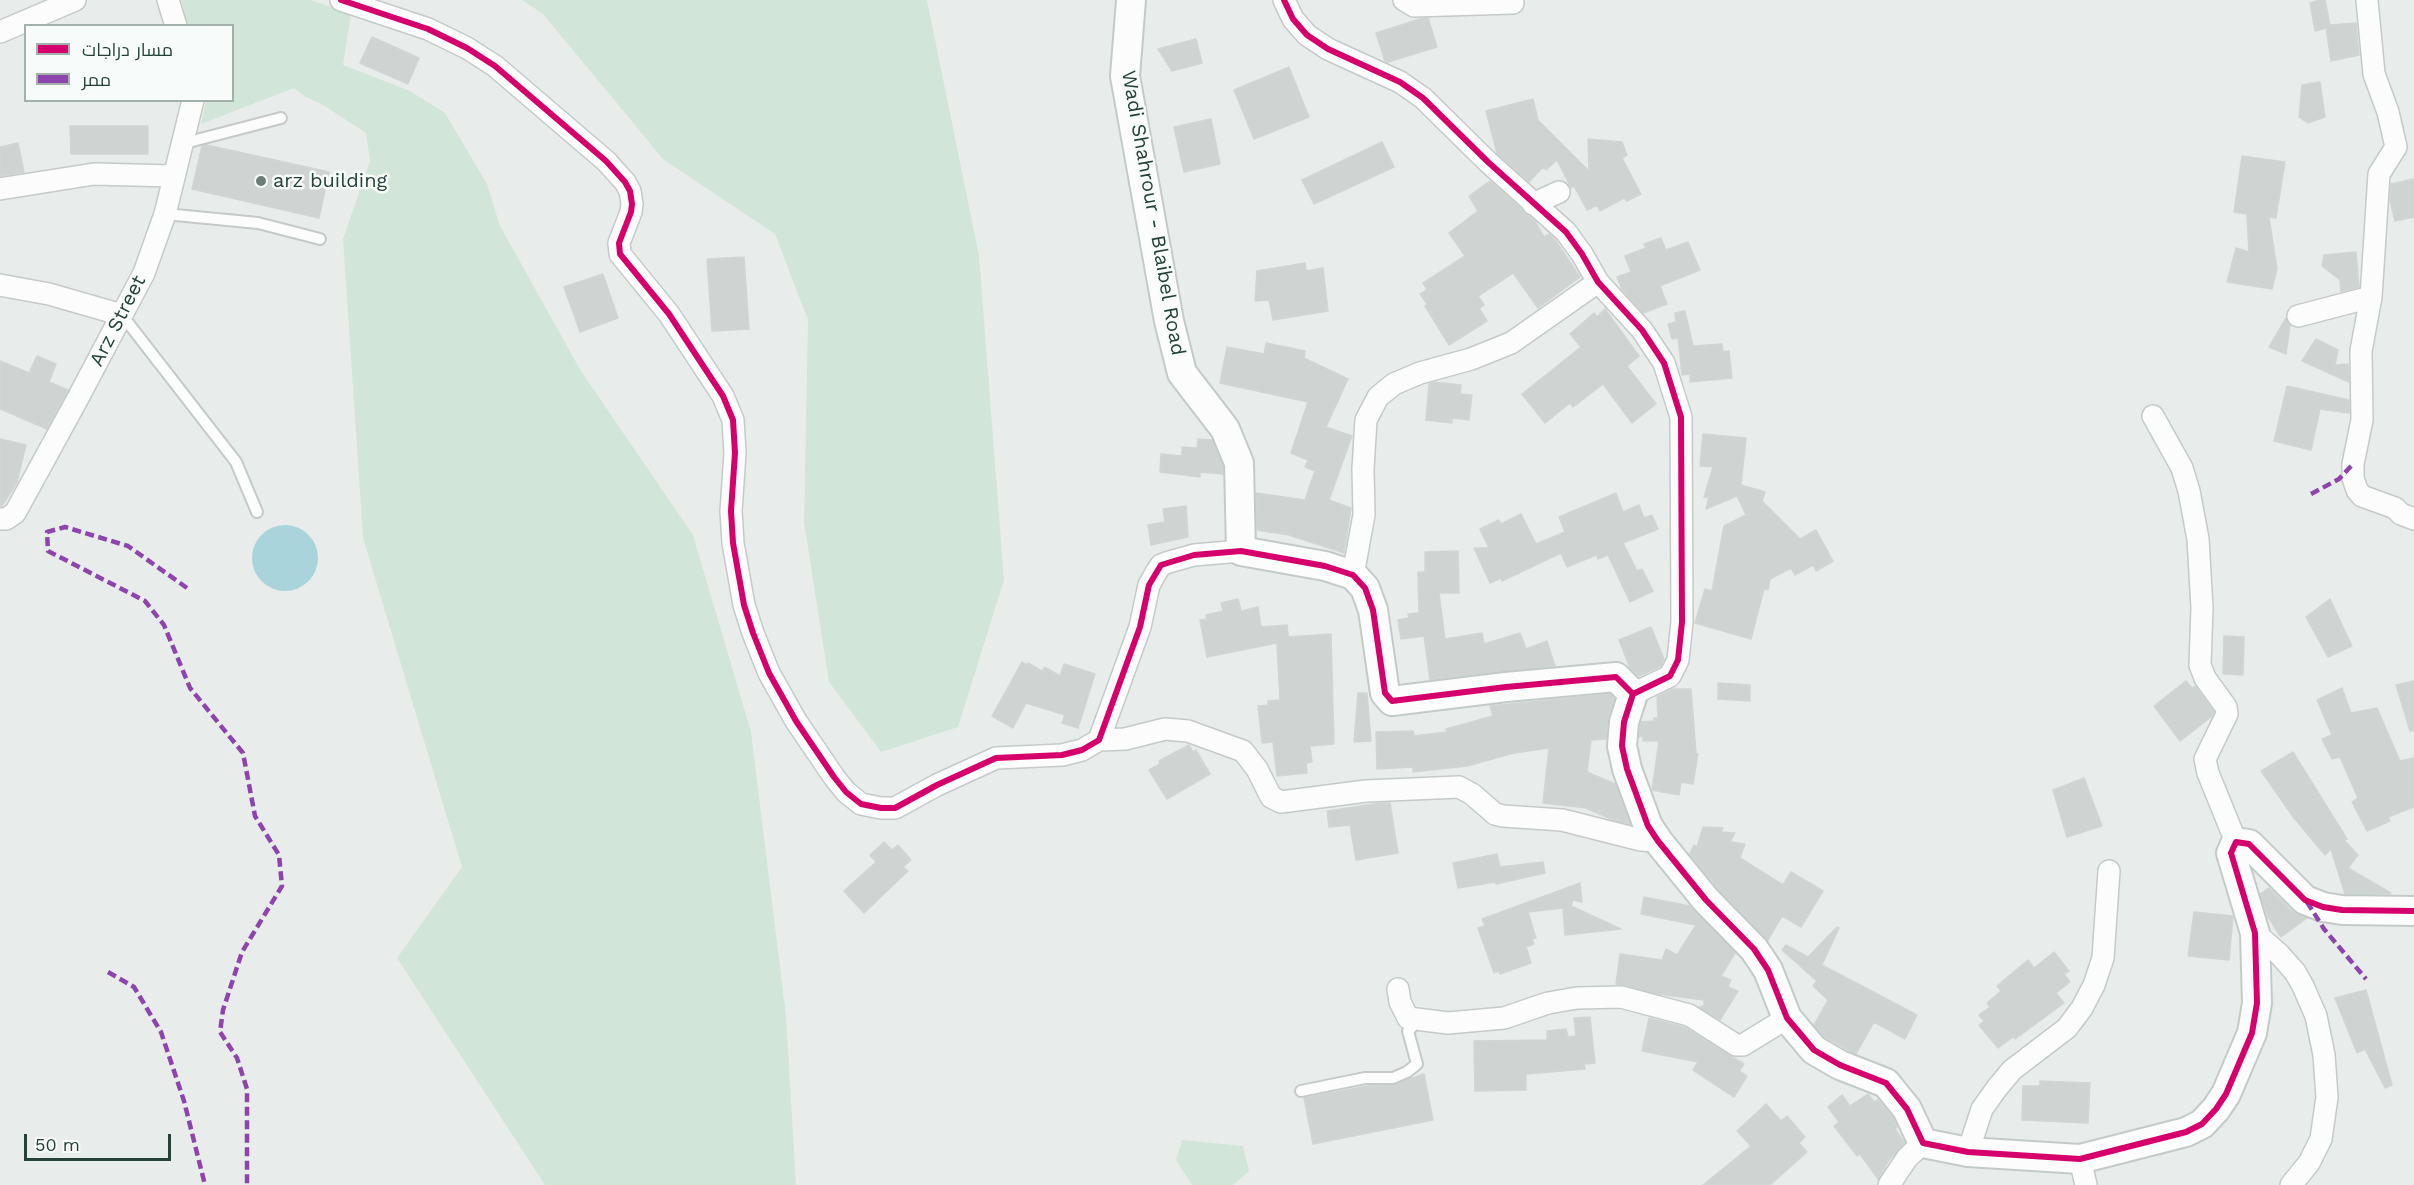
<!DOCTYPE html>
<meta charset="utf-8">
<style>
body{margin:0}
#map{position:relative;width:2414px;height:1185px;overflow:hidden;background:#e8edeb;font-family:"Work Sans",Cairo,sans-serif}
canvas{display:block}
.legend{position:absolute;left:24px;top:24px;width:210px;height:78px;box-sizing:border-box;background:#f7fbf9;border:2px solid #a3b1ad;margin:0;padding:8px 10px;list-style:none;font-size:18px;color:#24423a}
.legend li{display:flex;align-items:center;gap:12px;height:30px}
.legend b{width:30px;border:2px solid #a3b1ad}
.scale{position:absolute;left:24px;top:1134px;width:147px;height:27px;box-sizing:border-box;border:3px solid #24423a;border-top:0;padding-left:8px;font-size:18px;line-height:21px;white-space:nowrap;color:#24423a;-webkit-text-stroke:4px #f7fbf9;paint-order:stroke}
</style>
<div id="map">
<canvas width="2414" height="1185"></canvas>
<ul class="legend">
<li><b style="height:8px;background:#d6006c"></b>مسار دراجات</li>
<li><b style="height:8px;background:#8e44ad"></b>ممر</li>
</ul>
<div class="scale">50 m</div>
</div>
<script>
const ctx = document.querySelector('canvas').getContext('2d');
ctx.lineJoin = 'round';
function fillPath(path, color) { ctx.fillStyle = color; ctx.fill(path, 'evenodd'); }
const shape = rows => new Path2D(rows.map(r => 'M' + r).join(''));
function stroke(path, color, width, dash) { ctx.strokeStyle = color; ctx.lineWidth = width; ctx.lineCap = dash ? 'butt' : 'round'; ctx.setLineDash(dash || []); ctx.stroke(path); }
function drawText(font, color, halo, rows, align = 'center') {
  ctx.font = font + ' "Work Sans",sans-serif'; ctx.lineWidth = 5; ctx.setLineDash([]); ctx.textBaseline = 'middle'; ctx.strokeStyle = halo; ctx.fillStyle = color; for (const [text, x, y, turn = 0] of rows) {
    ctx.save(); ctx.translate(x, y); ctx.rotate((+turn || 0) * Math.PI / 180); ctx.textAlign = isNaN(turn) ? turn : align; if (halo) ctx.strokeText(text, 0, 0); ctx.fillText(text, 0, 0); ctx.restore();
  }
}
fillPath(shape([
 [181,0,311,0,351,14,343,65,410,91,445,113,487,184,500,226,581,371,693,535,751,732,786,1016,796,1185,545,1185,397,958,462,867,363,538,343,239,370,161,366,133,323,105,304,96,294,88,201,124,206,101,232,100,232,26,188,25],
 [522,0,927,0,979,256,1004,580,958,727,881,752,829,682,804,522,808,320,775,234,663,159,543,14],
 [1182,1140,1243,1146,1249,1171,1233,1185,1192,1185,1176,1160]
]), '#d1e6d8');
fillPath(shape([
 '252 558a33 33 0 1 1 66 0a33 33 0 1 1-66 0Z'
]), '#a9d4db');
const building = shape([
 [2319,0,2325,0,2330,25,2356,23,2359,55,2331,61,2326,28,2315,31,2310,3,2319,0],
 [1428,18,1437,47,1388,62,1385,61,1376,33,1420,19,1428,18],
 [372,37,419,58,408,84,360,63,372,37],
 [1196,39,1202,63,1172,71,1158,49,1196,39],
 [1289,67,1309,117,1254,139,1234,90,1289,67],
 [2320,82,2325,117,2308,123,2299,117,2302,85,2320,82],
 [1533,99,1538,120,1589,171,1588,139,1622,142,1627,155,1622,158,1641,194,1627,201,1624,198,1600,211,1597,205,1587,210,1574,186,1571,188,1557,160,1546,170,1543,167,1529,182,1497,153,1486,111,1533,99],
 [1211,119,1220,164,1184,172,1174,127,1211,119],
 [70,126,148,126,148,154,71,154,70,126],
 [1382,142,1394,167,1314,204,1302,180,1382,142],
 [18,143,24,172,0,176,0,147,18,143],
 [207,145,329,172,319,218,192,189,202,146,207,145],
 [2242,156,2285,162,2276,218,2269,217,2277,269,2272,289,2227,282,2236,248,2249,252,2247,214,2234,212,2242,156],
 [2414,179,2414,217,2395,221,2390,200,2391,184,2414,179],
 [1490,181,1535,221,1544,237,1549,234,1556,241,1580,277,1538,308,1513,273,1478,296,1484,305,1479,308,1487,321,1449,345,1425,306,1427,304,1420,294,1427,290,1423,283,1465,256,1449,233,1478,211,1469,196,1490,181],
 [1661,238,1666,250,1688,242,1700,270,1660,286,1667,304,1643,313,1622,289,1617,277,1631,272,1625,256,1646,248,1644,244,1661,238],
 [2356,252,2359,287,2341,292,2340,280,2322,266,2324,255,2356,252],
 [744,257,749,329,712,331,707,259,744,257],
 [1305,263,1306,271,1323,268,1328,311,1273,320,1269,300,1255,301,1257,271,1305,263],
 [603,274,618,318,580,332,564,287,603,274],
 [1605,309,1639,356,1627,366,1656,404,1632,423,1603,384,1573,407,1570,403,1545,423,1522,394,1581,347,1570,334,1594,313,1597,317,1605,309],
 [1685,311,1693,346,1722,344,1723,352,1729,351,1732,378,1690,382,1690,374,1682,375,1678,338,1672,339,1668,324,1676,322,1675,313,1685,311],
 [2286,318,2290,326,2286,354,2269,347,2286,318],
 [2316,339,2338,350,2335,365,2348,364,2349,382,2302,361,2316,339],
 [1266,343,1305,351,1304,358,1348,379,1326,427,1352,436,1329,500,1351,508,1344,553,1289,535,1257,530,1256,493,1305,500,1315,471,1305,467,1308,460,1291,453,1308,402,1220,383,1227,347,1264,354,1266,343],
 [37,356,56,364,49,382,68,390,47,429,0,409,0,361,29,373,37,356],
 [1434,382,1461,385,1460,394,1472,395,1469,420,1452,418,1452,423,1426,420,1429,384,1434,382],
 [2287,386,2349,400,2349,413,2320,409,2311,450,2274,441,2287,386],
 [1703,434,1746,438,1741,485,1765,492,1762,501,1800,539,1816,530,1833,561,1816,571,1813,565,1795,575,1791,568,1770,579,1768,590,1764,589,1751,639,1695,623,1705,589,1712,591,1724,526,1746,515,1737,496,1706,509,1709,498,1704,497,1713,467,1700,466,1703,434],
 [0,439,26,445,17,482,2,506,0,506,0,439],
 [1198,439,1212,440,1223,466,1223,474,1200,472,1200,477,1160,472,1161,454,1182,456,1182,447,1197,448,1198,439],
 [1616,493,1623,512,1639,505,1644,518,1652,515,1658,529,1623,543,1637,571,1642,569,1653,591,1630,602,1608,555,1598,559,1596,555,1567,567,1561,553,1502,581,1501,578,1490,583,1474,548,1489,548,1480,529,1499,520,1501,524,1521,514,1536,544,1565,532,1559,517,1616,493],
 [1186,506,1188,537,1151,545,1148,525,1165,522,1163,509,1186,506],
 [1458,551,1459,593,1439,593,1445,639,1482,633,1484,644,1520,633,1526,649,1547,641,1555,666,1430,680,1424,636,1401,639,1398,620,1409,618,1408,614,1419,613,1418,572,1425,572,1425,552,1458,551],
 [1238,599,1241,611,1258,607,1261,627,1287,625,1288,637,1331,634,1334,744,1310,746,1312,762,1306,763,1307,773,1277,776,1273,742,1262,743,1258,706,1268,705,1268,701,1280,700,1277,643,1207,657,1200,620,1207,619,1206,615,1223,611,1221,603,1238,599],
 [2330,599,2352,646,2328,657,2306,617,2330,599],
 [1651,627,1664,659,1661,666,1639,676,1630,668,1619,640,1651,627],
 [2224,636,2244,637,2243,675,2223,674,2224,636],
 [1022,662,1027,665,1028,663,1042,671,1045,667,1060,676,1064,664,1095,674,1078,728,1062,723,1065,715,1026,703,1013,728,992,716,1022,662],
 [2186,681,2192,688,2195,686,2214,712,2211,717,2180,741,2154,706,2186,681],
 [2414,681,2414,730,2410,731,2396,685,2414,681],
 [1718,683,1750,685,1750,701,1718,699,1718,683],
 [2342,688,2351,713,2377,708,2400,761,2414,758,2414,807,2388,817,2390,821,2367,831,2352,802,2358,798,2340,757,2332,759,2322,739,2332,735,2317,700,2342,688],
 [1672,689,1691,689,1696,753,1698,754,1693,784,1681,782,1679,795,1652,790,1659,741,1643,741,1643,736,1639,737,1641,722,1654,721,1654,718,1658,718,1657,697,1672,689],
 [1358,693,1367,693,1371,741,1354,742,1358,693],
 [1610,694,1614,699,1608,717,1606,739,1591,740,1587,772,1615,784,1630,824,1613,820,1586,808,1543,803,1549,748,1514,753,1467,766,1413,772,1413,767,1377,769,1376,732,1413,731,1414,736,1447,732,1446,729,1493,716,1490,706,1610,694],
 [1189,745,1193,752,1196,750,1210,774,1167,799,1149,770,1160,764,1159,761,1189,745],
 [2293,752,2347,839,2344,840,2358,855,2348,868,2391,893,2390,894,2345,894,2331,849,2325,855,2294,818,2261,771,2293,752],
 [2084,778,2102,826,2067,837,2053,790,2084,778],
 [1381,803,1390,803,1398,853,1356,860,1350,825,1329,827,1327,811,1381,803],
 [1703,827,1723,828,1721,832,1735,833,1730,842,1745,844,1740,858,1783,885,1791,872,1823,891,1801,927,1782,916,1768,940,1718,889,1690,854,1694,845,1697,847,1703,827],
 [884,842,892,850,898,845,911,860,903,867,908,871,864,913,844,891,876,862,870,855,884,842],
 [1497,854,1500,867,1543,862,1545,873,1496,884,1495,882,1458,888,1453,863,1497,854],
 [1580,883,1582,902,1573,900,1571,906,1621,929,1565,935,1563,908,1528,912,1536,938,1532,939,1534,944,1526,947,1531,963,1500,974,1499,971,1494,973,1478,928,1485,926,1482,919,1580,883],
 [2269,888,2293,912,2307,918,2281,937,2268,917,2260,894,2269,888],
 [1644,897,1690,906,1735,953,1721,976,1731,980,1728,987,1738,991,1720,1020,1699,1007,1704,1006,1704,1000,1658,994,1616,984,1620,954,1662,960,1666,949,1677,955,1696,925,1641,914,1644,897],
 [2194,912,2233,916,2229,960,2188,956,2194,912],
 [1837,927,1839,928,1822,965,1917,1015,1905,1039,1874,1022,1856,1054,1825,1037,1814,1025,1828,1000,1813,986,1817,981,1782,950,1786,945,1808,957,1837,927],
 [2054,952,2069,971,2064,974,2070,982,2056,993,2064,1003,2015,1039,2013,1037,1998,1048,1979,1025,1984,1021,1979,1015,1990,1007,1987,1003,2001,991,1997,986,2028,960,2034,968,2054,952],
 [2366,990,2392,1085,2385,1088,2365,1049,2357,1053,2335,998,2366,990],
 [1590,1017,1595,1063,1584,1064,1585,1069,1526,1074,1526,1090,1475,1091,1474,1041,1547,1040,1547,1031,1566,1029,1568,1037,1576,1036,1574,1018,1590,1017],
 [1649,1018,1684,1027,1744,1064,1739,1071,1747,1076,1734,1097,1693,1070,1698,1062,1642,1051,1649,1018],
 [1424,1074,1433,1120,1313,1144,1304,1098,1367,1086,1393,1085,1424,1074],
 [2040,1081,2090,1083,2088,1123,2022,1120,2023,1086,2040,1086,2040,1081],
 [1868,1094,1874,1102,1878,1100,1893,1118,1897,1127,1895,1129,1905,1143,1889,1160,1878,1179,1860,1154,1857,1156,1834,1126,1839,1122,1828,1107,1842,1095,1850,1106,1868,1094],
 [1766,1104,1781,1121,1787,1116,1805,1137,1799,1143,1807,1152,1770,1185,1703,1185,1751,1146,1737,1131,1766,1104]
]);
fillPath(building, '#cfd4d2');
stroke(building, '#d1d6d4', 1.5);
const lane = shape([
 [181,144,281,118],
 [165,214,258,223,320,239],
 [122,315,236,462,257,512],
 [1301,1091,1365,1078,1393,1078,1407,1072,1417,1064,1408,1031,1418,1021]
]);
const street = shape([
 [168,0,176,26],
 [341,0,428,29,467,48,495,66,606,161,625,182,630,191,632,204,631,212,619,243,620,254,669,314,723,396,733,420,735,453,731,511,733,543,744,605,753,633,769,673,796,721,834,777,846,792,861,804,881,808,895,808,937,785,996,758,1062,755,1082,750,1099,740,1140,627,1149,585,1157,571,1161,565,1169,562,1194,555,1241,551],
 [1284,0,1293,19,1307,35,1328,49,1400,82,1423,98,1488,162,1566,232,1582,254,1598,282,1642,330,1664,363,1681,417,1682,622,1678,660,1670,676,1633,694],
 [1404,0,1414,6,1513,3],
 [2367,0,2374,74,2388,112,2396,147,2379,174,2371,297,2361,351,2362,420,2353,464,2353,478,2357,490,2362,496,2395,508,2401,514,2414,519],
 [0,32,75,0],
 [0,189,94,174,173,176],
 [1533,204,1559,192],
 [0,285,49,294,122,315],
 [2298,316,2371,297],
 [2153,416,2182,468,2189,491,2198,539,2202,608,2200,665,2205,678,2226,707,2227,714,2205,759,2208,773,2236,842],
 [0,519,6,519,15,513,78,398,144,273,165,214,193,100],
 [1353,575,1364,515,1363,469,1366,420,1378,397,1394,384,1420,373,1471,359,1511,343,1598,282],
 [1099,740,1125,739,1165,729,1188,731,1243,751,1257,769,1271,797,1281,802,1366,791,1459,787,1472,794,1495,814,1503,816,1562,820,1641,840,1658,841],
 [2255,933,2279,954,2295,972,2303,986,2316,1016,2324,1055,2327,1097,2321,1139,2309,1163,2291,1185],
 [1398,989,1400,1002,1408,1018,1448,1023,1504,1018,1548,1003,1577,998,1621,997,1689,1015,1736,1045,1743,1045,1787,1018],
 [1968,1152,1982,1109,1997,1088,2012,1070,2067,1028,2082,1008,2094,985,2103,958,2109,871],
 [2080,1159,2086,1185],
 [1889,1185,1907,1158,1923,1143]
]);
const secondary = shape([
 [1131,0,1125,76,1169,321,1182,373,1225,429,1239,463,1241,551,1325,566,1353,575,1365,588,1373,610,1385,693,1392,701,1506,687,1616,677,1633,694,1624,722,1622,746,1627,769,1648,826,1658,841,1706,900,1754,949,1768,970,1787,1018,1814,1050,1840,1065,1886,1083,1907,1109,1923,1143,1968,1152,2080,1159,2186,1132,2202,1124,2216,1109,2226,1094,2252,1033,2257,1003,2255,933,2231,853,2236,842,2249,844,2305,900,2323,907,2342,910,2414,911]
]);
stroke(lane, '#c5cac8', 14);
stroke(street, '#c5cac8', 24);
stroke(secondary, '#c3cbc8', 32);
stroke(lane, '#fcfcfc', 10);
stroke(street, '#fcfcfc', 21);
stroke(secondary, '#fcfcfc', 28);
stroke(shape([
 [2311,494,2339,479,2353,464],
 [187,588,128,546,65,527,47,532,48,551,145,601,164,625,190,688,243,753,255,816,279,855,282,886,242,952,223,1010,220,1032,237,1058,247,1089,247,1185],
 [2307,902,2324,929,2366,979],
 [108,972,134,987,161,1032,184,1101,205,1185]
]), '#8e44ad', 4.5, [9, 4.5]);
stroke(shape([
 [341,0,428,29,467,48,495,66,606,161,625,182,630,191,632,204,631,212,619,243,620,254,669,314,723,396,733,420,735,453,731,511,733,543,744,605,753,633,769,673,796,721,834,777,846,792,861,804,881,808,895,808,937,785,996,758,1062,755,1082,750,1099,740,1140,627,1149,585,1161,565,1194,555,1241,551,1325,566,1353,575,1365,588,1373,610,1385,693,1392,701,1506,687,1616,677,1633,694],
 [1284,0,1293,19,1307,35,1328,49,1400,82,1423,98,1488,162,1566,232,1582,254,1598,282,1642,330,1664,363,1681,417,1682,622,1678,660,1670,676,1633,694,1624,722,1622,746,1627,769,1648,826,1658,841,1706,900,1754,949,1768,970,1787,1018,1814,1050,1840,1065,1886,1083,1907,1109,1923,1143,1968,1152,2080,1159,2186,1132,2202,1124,2216,1109,2226,1094,2252,1033,2257,1003,2255,933,2231,853,2236,842,2249,844,2305,900,2323,907,2342,910,2414,911]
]), '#d6006c', 6);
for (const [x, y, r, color] of [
 [261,181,6,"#697e78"]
]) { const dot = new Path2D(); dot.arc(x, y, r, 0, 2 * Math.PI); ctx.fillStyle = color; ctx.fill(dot); stroke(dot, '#f7fbf9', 2); }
drawText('20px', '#24423a', '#f7fbf9', [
 ["arz building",273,181]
], 'left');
drawText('20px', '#24423a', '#f7fbf9', [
 ["Wadi Shahrour - Blaibel Road",1153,213,80],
 ["Arz Street",118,321,-63]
]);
</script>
